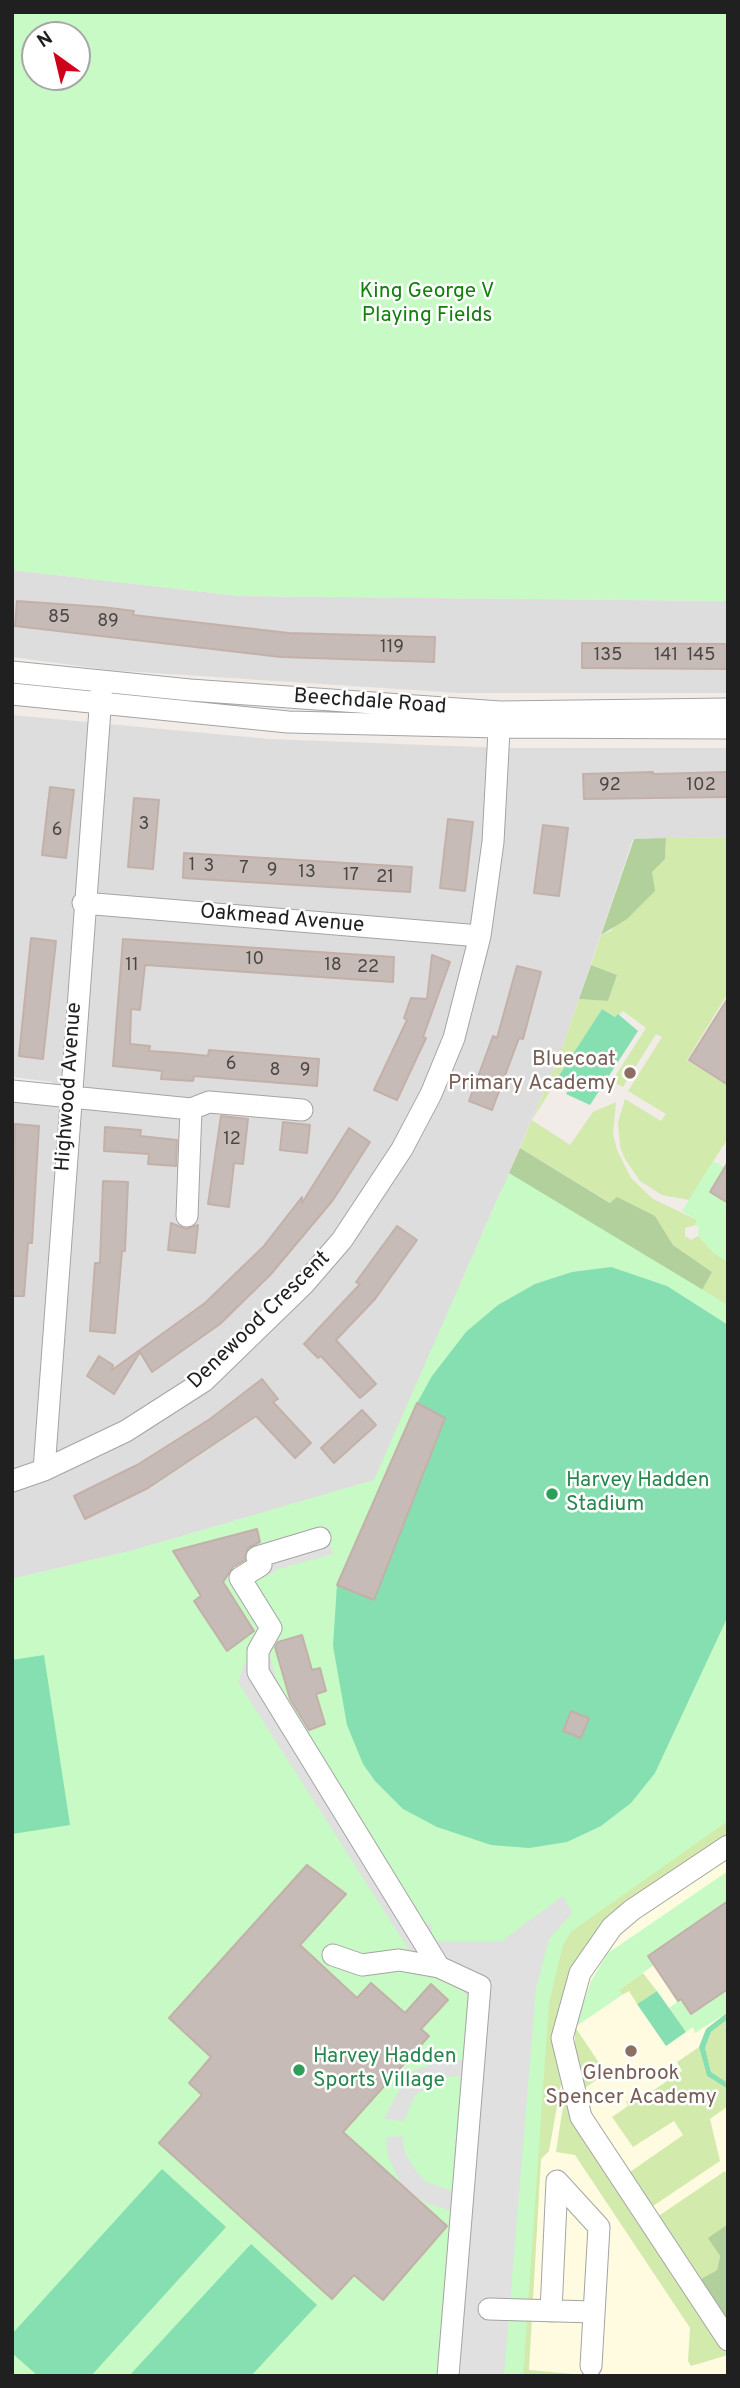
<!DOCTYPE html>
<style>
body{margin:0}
#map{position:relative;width:740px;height:2388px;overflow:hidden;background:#f1ece7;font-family:Overpass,sans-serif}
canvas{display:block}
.frame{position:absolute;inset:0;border:14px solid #202020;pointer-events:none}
.north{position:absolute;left:21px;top:21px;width:70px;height:70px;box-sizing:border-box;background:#fff;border:2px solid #a6a6a6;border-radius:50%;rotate:326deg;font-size:19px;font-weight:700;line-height:28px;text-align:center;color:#202020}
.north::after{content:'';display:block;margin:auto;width:24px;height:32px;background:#d0001b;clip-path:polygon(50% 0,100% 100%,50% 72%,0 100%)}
</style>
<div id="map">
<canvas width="740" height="2388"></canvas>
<div class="frame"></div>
<div class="north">N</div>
</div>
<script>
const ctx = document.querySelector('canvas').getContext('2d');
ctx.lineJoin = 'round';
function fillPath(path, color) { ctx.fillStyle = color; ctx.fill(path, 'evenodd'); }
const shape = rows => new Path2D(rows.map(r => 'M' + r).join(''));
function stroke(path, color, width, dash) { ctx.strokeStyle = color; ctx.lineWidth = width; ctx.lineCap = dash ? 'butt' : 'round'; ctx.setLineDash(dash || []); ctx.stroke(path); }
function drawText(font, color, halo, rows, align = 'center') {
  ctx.font = font + ' Overpass,sans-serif'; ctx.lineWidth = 5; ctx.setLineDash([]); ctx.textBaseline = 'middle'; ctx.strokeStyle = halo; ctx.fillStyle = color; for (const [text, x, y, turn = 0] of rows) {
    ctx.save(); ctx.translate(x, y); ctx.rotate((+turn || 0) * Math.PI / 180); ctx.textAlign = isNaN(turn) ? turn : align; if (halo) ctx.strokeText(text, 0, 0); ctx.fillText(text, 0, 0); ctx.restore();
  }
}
fillPath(shape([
 [12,570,240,596,728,601,728,693,459,693,108,670,12,657],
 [12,715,269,739,506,748,728,748,728,837,633,839,560,1055,375,1480,134,1550,12,1579,12,1102,50,1106,52,1082,12,1077]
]), '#dedddd');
fillPath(shape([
 [728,1821,728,2376,523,2376,533,2209,563,1945]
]), '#fffbe1');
fillPath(shape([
 [728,837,728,993,687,1060,728,1086,728,1138,689,1200,662,1195,640,1181,625,1159,620,1147,618,1122,625,1099,661,1121,666,1114,628,1091,662,1037,656,1034,623,1087,612,1081,646,1028,623,1011,616,1017,602,1009,532,1120,570,1145,593,1112,616,1102,613,1134,617,1150,631,1178,653,1199,697,1220,695,1225,685,1228,685,1236,691,1240,698,1236,714,1253,728,1262,728,1325,692,1301,712,1272,673,1245,655,1216,611,1203,520,1148,532,1120,560,1055,579,999,608,1001,617,975,591,965,601,935,611,931,651,872,665,859,666,838],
 [728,1810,728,1837,592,1939,567,1979,557,2017,556,2053,561,2084,549,2151,541,2159,529,2370,596,2376,504,2376,544,1951],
 [643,1973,657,1991,637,2004,629,1991,622,1995,619,1990],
 [728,2019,728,2083,711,2072,705,2048,711,2032],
 [575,2027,606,2073,585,2088,575,2049],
 [699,2047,707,2076,728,2089,728,2106,710,2119,720,2161,653,2206,630,2172,683,2135,674,2121,633,2147,612,2117,628,2106,626,2102,636,2095,639,2100,682,2071,677,2062],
 [565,2093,728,2349,728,2355,691,2366,688,2361,690,2328,575,2155,556,2152],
 [725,2171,728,2179,728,2224,709,2238,720,2256,717,2270,699,2280,657,2217]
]), '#d3eaad');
fillPath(shape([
 [666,838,665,859,652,872,655,891,627,919,601,935,634,839],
 [591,965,617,975,608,1001,579,999],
 [520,1148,610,1203,617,1197,655,1216,673,1245,712,1272,702,1290,692,1301,501,1191],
 [728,2224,728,2321,699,2280,717,2270,720,2256,708,2238]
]), '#b2d09c');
fillPath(shape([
 [12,12,728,12,728,601,240,596,12,570],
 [77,35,77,77,35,77,35,35],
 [713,1161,724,1167,710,1192,728,1203,728,1262,714,1253,698,1236,699,1227,695,1225,697,1220,682,1211],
 [509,1173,728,1305,728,1821,572,1931,563,1945,549,2003,523,2376,12,2376,12,1579,134,1550,374,1480],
 [728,1871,728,1901,648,1956,654,1965,619,1990,622,1995,575,2027,591,1981,608,1953],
 [728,1989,728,2012,695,2033,693,2027,686,2032,669,2008,681,1999,692,2014]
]), '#c7fac5');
fillPath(shape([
 [602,1009,615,1017,618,1014,638,1031,590,1105,566,1094,568,1091,555,1082],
 [611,1267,667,1286,728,1325,728,1616,655,1773,631,1803,601,1826,567,1842,529,1848,491,1845,437,1827,403,1809,375,1781,363,1764,347,1725,333,1646,337,1585,417,1403,432,1376,466,1332,498,1305,535,1284,572,1272],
 [44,1655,70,1825,12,1834,12,1660],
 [657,1991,686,2032,666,2046,637,2004],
 [728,2012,728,2019,711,2032,705,2048,711,2072,728,2083,728,2089,707,2076,699,2047,706,2029],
 [162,2169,226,2227,91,2376,38,2376,12,2353,12,2334],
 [251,2244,317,2305,276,2349,251,2376,129,2376]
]), '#85dfb1');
fillPath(shape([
 [326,1531,333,1554,278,1569,262,1579,254,1552],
 [268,1649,279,1690,295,1719,303,1723,319,1760,424,1922,432,1925,431,1941,502,1941,563,1896,572,1913,549,1939,536,1989,504,2376,456,2376,479,2004,464,1993,458,1983,439,1973,431,1978,427,1976,428,1960,409,1950,238,1682,244,1664],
 [444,2060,463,2060,463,2076,446,2077,427,2087,415,2095,404,2121,384,2119,404,2081,415,2070],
 [402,2136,405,2153,416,2171,426,2182,453,2191,452,2211,425,2203,401,2184,388,2156,386,2137]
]), '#e0e0e0');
const building = shape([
 [17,601,102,607,134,611,133,615,289,633,435,637,434,662,281,657,15,626,17,601],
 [582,643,727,644,727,669,582,668,582,643],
 [653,772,653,774,727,772,728,797,584,799,583,774,653,772],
 [50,787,74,790,66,858,42,855,50,787],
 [134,798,159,800,153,869,128,867,134,798],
 [448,819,473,822,465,891,440,888,448,819],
 [543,825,568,828,559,896,534,893,543,825],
 [184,853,412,867,410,892,183,878,184,853],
 [31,938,56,941,43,1059,19,1056,31,938],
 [123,939,394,957,393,982,145,965,140,1010,131,1009,130,1044,150,1046,149,1051,179,1053,208,1056,209,1050,319,1059,317,1086,194,1076,193,1081,161,1079,162,1071,113,1066,123,939],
 [432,955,450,962,423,1037,426,1038,397,1100,374,1090,407,1020,404,1018,411,998,427,999,432,955],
 [517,966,541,972,523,1039,519,1038,492,1110,469,1101,493,1036,497,1038,517,966],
 [728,998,728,1085,689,1060,728,998],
 [221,1116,248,1119,243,1164,234,1163,229,1207,208,1204,221,1116],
 [283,1122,310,1125,307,1153,280,1150,283,1122],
 [15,1124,39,1126,32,1243,28,1243,24,1296,12,1296,15,1124],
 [105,1127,141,1130,140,1136,177,1140,176,1166,148,1164,149,1154,104,1151,105,1127],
 [349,1128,370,1142,333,1200,271,1274,220,1324,152,1372,140,1352,114,1394,87,1376,99,1356,113,1365,112,1370,205,1303,263,1247,302,1197,302,1203,349,1128],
 [728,1162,728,1203,710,1192,728,1162],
 [103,1181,128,1182,125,1251,122,1251,115,1333,90,1331,95,1263,100,1263,103,1181],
 [171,1223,186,1229,198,1225,195,1253,168,1250,171,1223],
 [397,1226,417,1240,375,1299,336,1340,376,1384,360,1398,321,1356,318,1358,304,1344,360,1284,356,1282,397,1226],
 [262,1379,278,1399,273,1402,311,1443,295,1458,256,1416,148,1488,85,1519,74,1496,137,1465,210,1419,262,1379],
 [417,1403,445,1418,374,1600,337,1585,417,1403],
 [362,1410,376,1425,334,1463,321,1448,362,1410],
 [257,1529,260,1542,248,1548,245,1560,233,1567,223,1582,254,1631,227,1651,194,1601,201,1596,173,1551,257,1529],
 [302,1635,312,1670,320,1668,326,1691,316,1694,325,1724,309,1730,290,1699,275,1647,278,1642,302,1635],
 [571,1711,589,1718,581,1738,563,1731,571,1711],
 [307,1865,346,1894,300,1945,357,1998,371,1983,405,2013,431,1984,448,2000,421,2029,429,2036,343,2132,447,2226,383,2300,354,2275,332,2299,159,2143,202,2095,189,2083,211,2057,169,2018,307,1865],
 [728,1901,728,1989,691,2014,681,1999,678,2001,648,1956,728,1901]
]);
fillPath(building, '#c6bbb6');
stroke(building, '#c3b1a9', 2);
const minor = shape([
 [12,672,190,690,500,712,728,709],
 [12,694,288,722,499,727,728,728],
 [83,903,480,936],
 [12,1091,191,1109,209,1102,302,1110],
 [187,1216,191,1109],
 [44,1470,102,682],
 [12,1481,44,1470,126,1431,204,1381,304,1284,342,1240,402,1149,431,1094,454,1038,480,936,493,842,500,712],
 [320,1538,257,1557,261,1565,240,1578,271,1628,258,1651,258,1672,439,1967],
 [728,1846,632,1910,612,1927,580,1973,562,2038,581,2117,728,2340],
 [333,1955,362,1965,399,1960,439,1967,480,1986,448,2376],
 [489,2309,593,2312],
 [551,2311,557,2181,599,2227,591,2366]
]);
stroke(minor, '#a4a4a4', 23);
stroke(minor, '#fff', 21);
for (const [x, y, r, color] of [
 [630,1073,7,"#8d6e63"],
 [552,1494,7,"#2e9e5b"],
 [631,2051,7,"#8d6e63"],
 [299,2070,7,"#2e9e5b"]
]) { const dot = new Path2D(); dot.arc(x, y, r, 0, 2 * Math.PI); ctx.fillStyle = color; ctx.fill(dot); stroke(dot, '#fff', 2.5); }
drawText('18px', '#4a4746', null, [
 ["85",59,618],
 ["89",108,622],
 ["119",392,648],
 ["135",608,656],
 ["141",666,656],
 ["145",701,656],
 ["92",610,786],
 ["102",701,786],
 ["3",144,825],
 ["6",57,831],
 ["1",192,866],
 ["3",209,867],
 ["7",244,869],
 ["9",272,871],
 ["13",307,873],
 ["17",351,876],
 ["21",385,878],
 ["10",255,960],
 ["11",132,966],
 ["18",333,966],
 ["22",368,968],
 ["6",231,1065],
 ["8",275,1071],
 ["9",305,1071],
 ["12",232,1140]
]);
drawText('21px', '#11810c', '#fff', [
 ["King George V",427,293],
 ["Playing Fields",427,317]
]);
drawText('21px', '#202020', '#fff', [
 ["Beechdale Road",370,703,4],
 ["Oakmead Avenue",282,920,5],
 ["Highwood Avenue",70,1087,-86],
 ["Denewood Crescent",260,1321,-44]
]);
drawText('21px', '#785e54', '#fff', [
 ["Bluecoat",616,1061],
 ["Primary Academy",616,1085],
 ["Glenbrook",631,2075,"center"],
 ["Spencer Academy",631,2099,"center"]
], 'right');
drawText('21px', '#27864d', '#fff', [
 ["Harvey Hadden",566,1482],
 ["Stadium",566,1506],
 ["Harvey Hadden",313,2058],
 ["Sports Village",313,2082]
], 'left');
</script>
